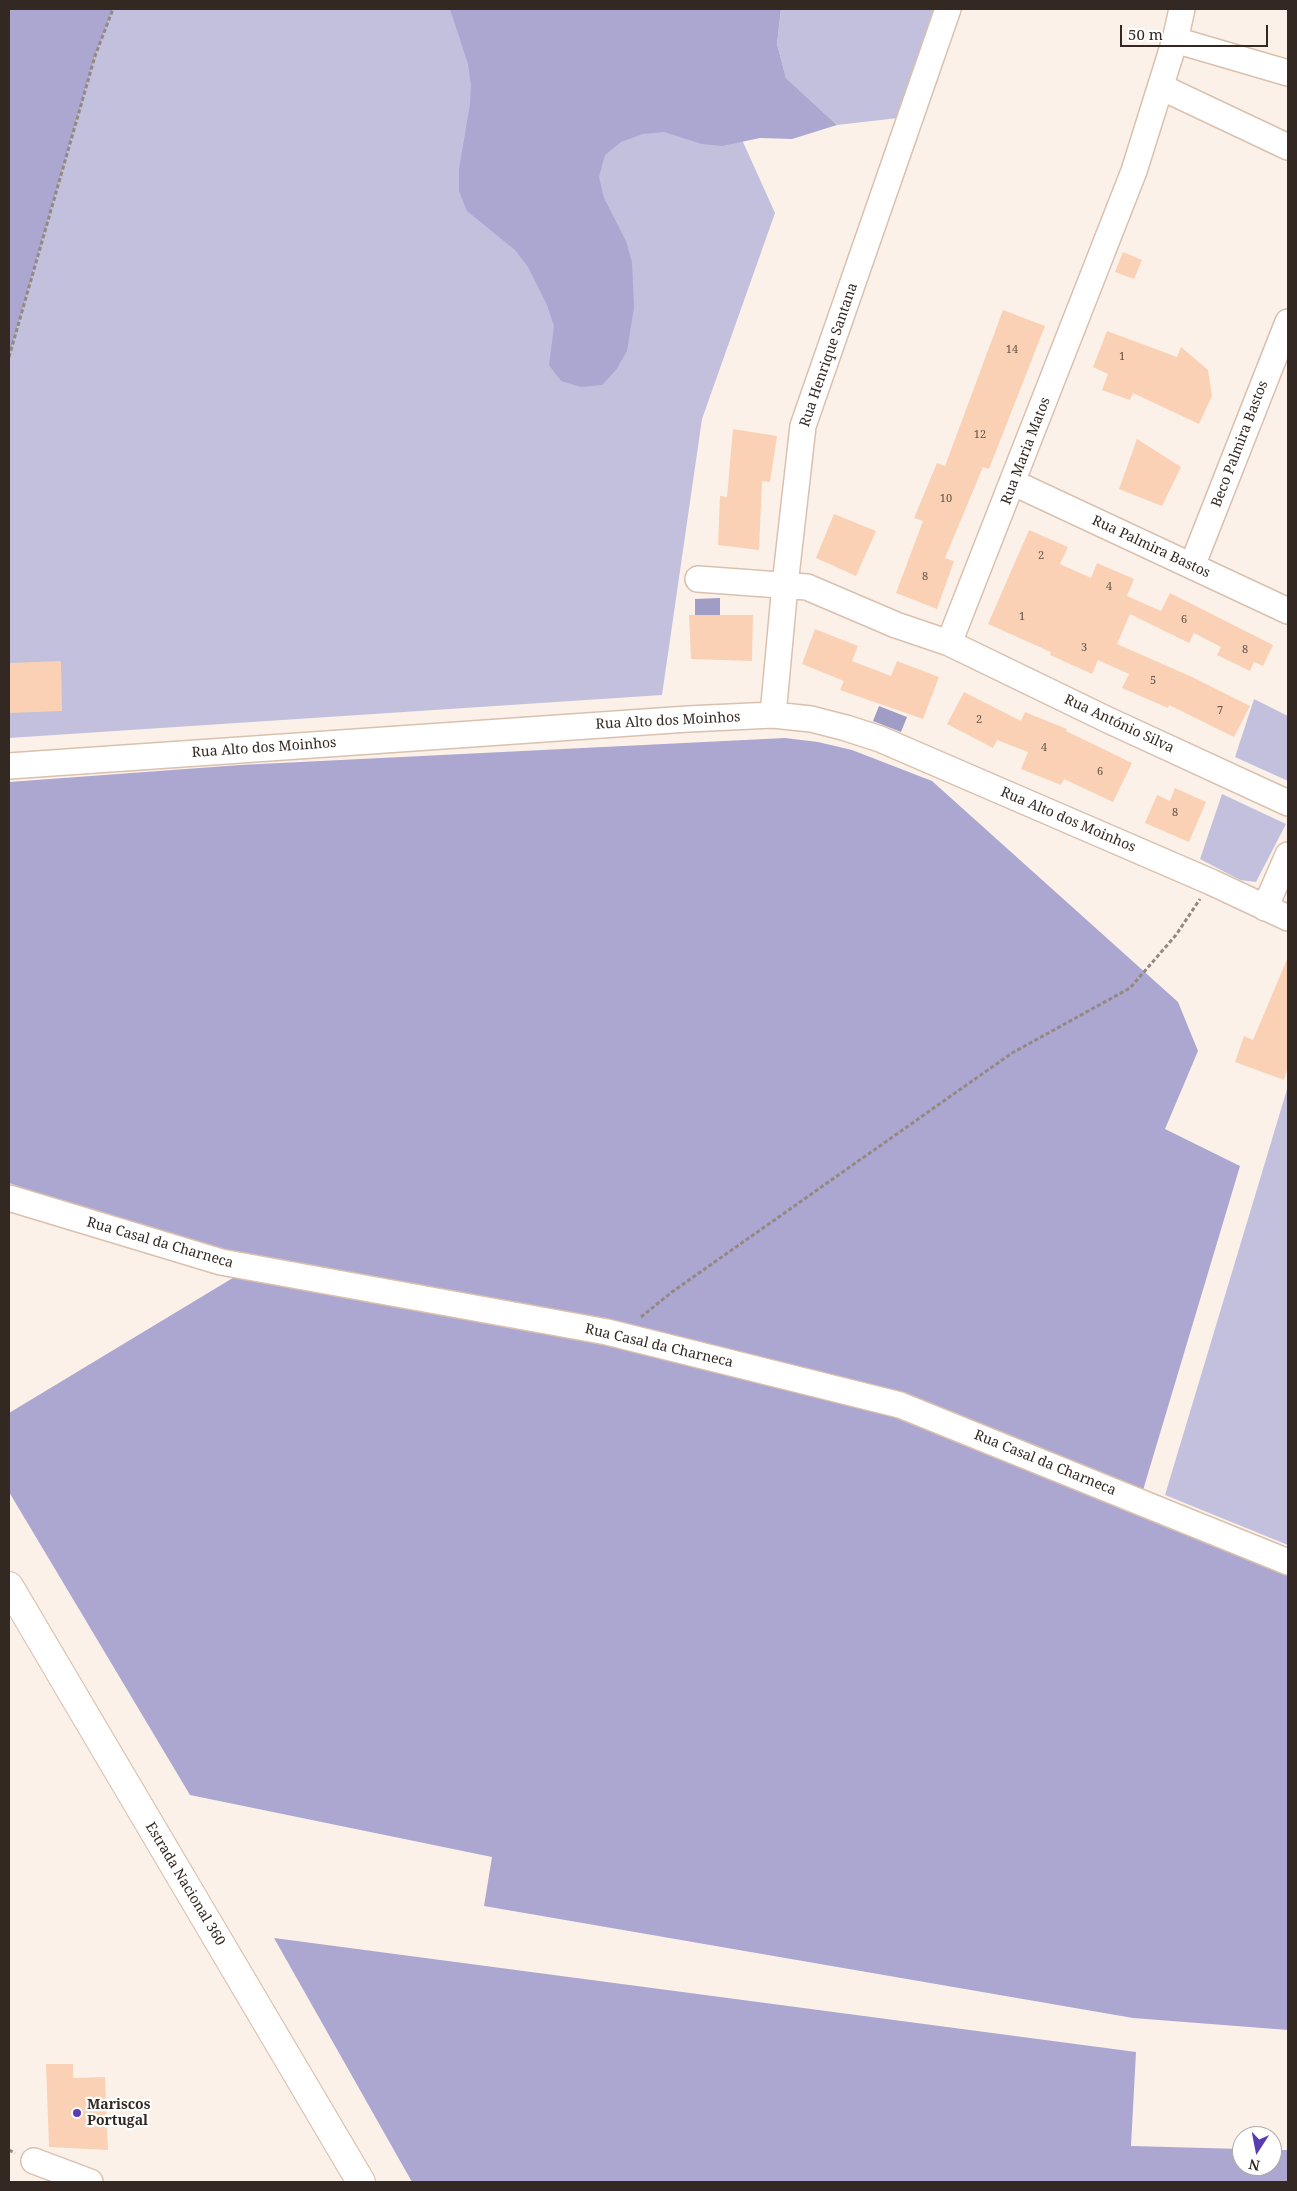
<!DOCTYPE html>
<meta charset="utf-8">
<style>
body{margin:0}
#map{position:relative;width:1297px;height:2191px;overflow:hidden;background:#fbf1e9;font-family:"Noto Serif",serif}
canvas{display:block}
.frame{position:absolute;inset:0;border:10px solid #332922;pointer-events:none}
.north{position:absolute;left:1232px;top:2126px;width:50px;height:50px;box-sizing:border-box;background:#fff;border:1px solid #ada9a7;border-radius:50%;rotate:191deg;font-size:14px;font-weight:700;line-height:20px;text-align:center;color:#332922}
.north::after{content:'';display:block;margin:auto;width:18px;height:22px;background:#593cb4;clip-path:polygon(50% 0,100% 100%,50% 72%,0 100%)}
.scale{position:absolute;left:1120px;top:25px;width:148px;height:22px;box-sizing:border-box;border:2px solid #332922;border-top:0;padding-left:6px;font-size:15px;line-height:18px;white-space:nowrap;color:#332922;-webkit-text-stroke:4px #fff;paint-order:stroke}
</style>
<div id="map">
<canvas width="1297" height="2191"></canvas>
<div class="frame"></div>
<div class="north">N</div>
<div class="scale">50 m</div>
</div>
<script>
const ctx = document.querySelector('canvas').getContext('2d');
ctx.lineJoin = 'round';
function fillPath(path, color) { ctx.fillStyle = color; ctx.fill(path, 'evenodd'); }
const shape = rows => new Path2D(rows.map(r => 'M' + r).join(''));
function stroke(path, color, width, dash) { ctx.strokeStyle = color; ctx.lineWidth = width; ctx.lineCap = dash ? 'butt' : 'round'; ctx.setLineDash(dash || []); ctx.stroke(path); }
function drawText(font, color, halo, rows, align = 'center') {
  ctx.font = font + ' "Noto Serif",serif'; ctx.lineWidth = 4.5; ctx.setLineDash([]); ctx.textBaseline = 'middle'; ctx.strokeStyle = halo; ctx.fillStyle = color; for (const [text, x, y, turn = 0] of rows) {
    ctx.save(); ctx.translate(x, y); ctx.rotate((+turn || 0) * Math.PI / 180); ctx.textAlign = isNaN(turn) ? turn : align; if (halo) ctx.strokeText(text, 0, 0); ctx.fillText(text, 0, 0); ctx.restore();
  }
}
fillPath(shape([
 [113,9,683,9,775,213,702,419,662,695,9,738,9,357,95,56],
 [781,9,943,9,898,118,837,125,786,78,777,44],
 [1254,699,1288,716,1288,781,1235,757],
 [1222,794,1286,824,1256,882,1240,880,1200,859],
 [1288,1086,1288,1545,1165,1495]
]), '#c2c0dd');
fillPath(shape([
 [9,9,113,9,95,56,9,357],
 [450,9,781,9,777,44,786,78,837,125,792,139,760,138,722,146,702,144,664,132,643,134,621,142,605,155,599,177,604,198,626,241,632,262,634,308,627,351,616,370,602,385,581,387,561,381,549,365,554,326,547,305,528,267,515,250,467,211,459,191,459,169,470,104,471,85,468,64],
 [785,738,818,742,852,750,932,781,1178,1002,1198,1051,1165,1129,1240,1166,1138,1507,1288,1571,1288,2030,1133,2018,484,1906,492,1857,190,1795,9,1492,9,1413,251,1267,9,1183,9,782,240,765],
 [274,1938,1136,2052,1131,2146,1242,2149,1242,2166,1272,2166,1272,2150,1288,2150,1288,2182,412,2182]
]), '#aba7d1');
fillPath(shape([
 [720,598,720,615,695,615,695,599],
 [879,706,907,717,901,732,873,721]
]), '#9f9cc5');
fillPath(shape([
 [1123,252,1142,260,1134,279,1115,272],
 [1003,310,1045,326,989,469,983,467,945,558,954,561,937,609,896,593,923,521,914,518,937,463,945,466],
 [1107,331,1177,357,1181,347,1208,370,1212,396,1199,424,1133,393,1130,400,1102,390,1108,374,1093,367],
 [733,429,777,436,770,482,762,481,759,550,718,545,720,496,727,497],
 [1137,439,1181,467,1162,506,1119,489],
 [834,514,876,531,856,576,816,558],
 [1029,530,1068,547,1060,564,1091,578,1097,563,1134,579,1127,596,1161,611,1170,593,1273,645,1263,666,1254,662,1250,671,1217,655,1221,647,1194,633,1189,643,1130,614,1117,644,1192,677,1250,706,1234,737,1169,705,1168,708,1122,688,1129,674,1098,660,1092,674,1050,655,1051,652,988,624],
 [689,615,753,615,752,661,691,659],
 [815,629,858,646,852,661,891,676,897,661,939,677,923,719,840,690,844,681,802,664],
 [61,661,62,711,9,713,9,663],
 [964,692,1021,721,1025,712,1067,729,1066,731,1132,763,1113,802,1064,779,1061,785,1021,769,1028,752,997,740,993,748,947,724],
 [1175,788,1206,802,1189,842,1145,823,1157,795,1170,801],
 [1288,957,1288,1067,1284,1080,1235,1062,1244,1036,1253,1040],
 [46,2064,73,2064,73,2078,105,2077,108,2150,49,2147]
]), '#fad1b5');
const minor = shape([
 [1175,40,1288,73],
 [1161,87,1288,147],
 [1014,483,1288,611],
 [1192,566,1288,322],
 [698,579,807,587,896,625,949,643,1134,171,1175,40,1182,9],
 [949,643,1108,720,1288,803],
 [773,715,785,585,803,426,948,9],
 [9,766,688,719,773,715,811,719,846,728,880,739,1211,882,1288,918],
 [1265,908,1288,855],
 [9,1198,221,1262,607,1332,900,1405,1288,1562],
 [34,2161,90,2182]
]);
const major = shape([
 [9,1586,361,2182]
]);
stroke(minor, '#dac0ae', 28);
stroke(major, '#dac0ae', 30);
stroke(shape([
 [9,357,95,56,113,9],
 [641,1317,672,1292,1012,1053,1130,988,1176,935,1200,899],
 [9,2150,15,2153]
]), '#938981', 3, [4, 2.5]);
stroke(minor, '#fff', 25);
stroke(major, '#fff', 28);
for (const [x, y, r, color] of [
 [77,2113,5,"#593cb4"]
]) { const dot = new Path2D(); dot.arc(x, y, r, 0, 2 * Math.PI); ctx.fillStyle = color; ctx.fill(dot); stroke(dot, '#fff', 2); }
drawText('11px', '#655347', null, [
 ["14",1012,350],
 ["1",1122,357],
 ["12",980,435],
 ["10",946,499],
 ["2",1041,556],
 ["8",925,577],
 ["4",1109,587],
 ["1",1022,617],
 ["6",1184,620],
 ["3",1084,648],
 ["8",1245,650],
 ["5",1153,681],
 ["7",1220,711],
 ["2",979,720],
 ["4",1044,748],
 ["6",1100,772],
 ["8",1175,813]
]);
drawText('14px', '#332922', '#fff', [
 ["Rua Henrique Santana",829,355,-71],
 ["Beco Palmira Bastos",1240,444,-69],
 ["Rua Maria Matos",1026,451,-69],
 ["Rua Palmira Bastos",1151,547,25],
 ["Rua Alto dos Moinhos",668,721,-3],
 ["Rua António Silva",1119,724,25],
 ["Rua Alto dos Moinhos",264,748,-4],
 ["Rua Alto dos Moinhos",1068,820,23],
 ["Rua Casal da Charneca",160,1243,16],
 ["Rua Casal da Charneca",659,1346,13],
 ["Rua Casal da Charneca",1045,1463,22],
 ["Estrada Nacional 360",185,1884,59]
]);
drawText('bold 14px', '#332922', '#fff', [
 ["Mariscos",87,2105],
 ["Portugal",87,2121]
], 'left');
</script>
